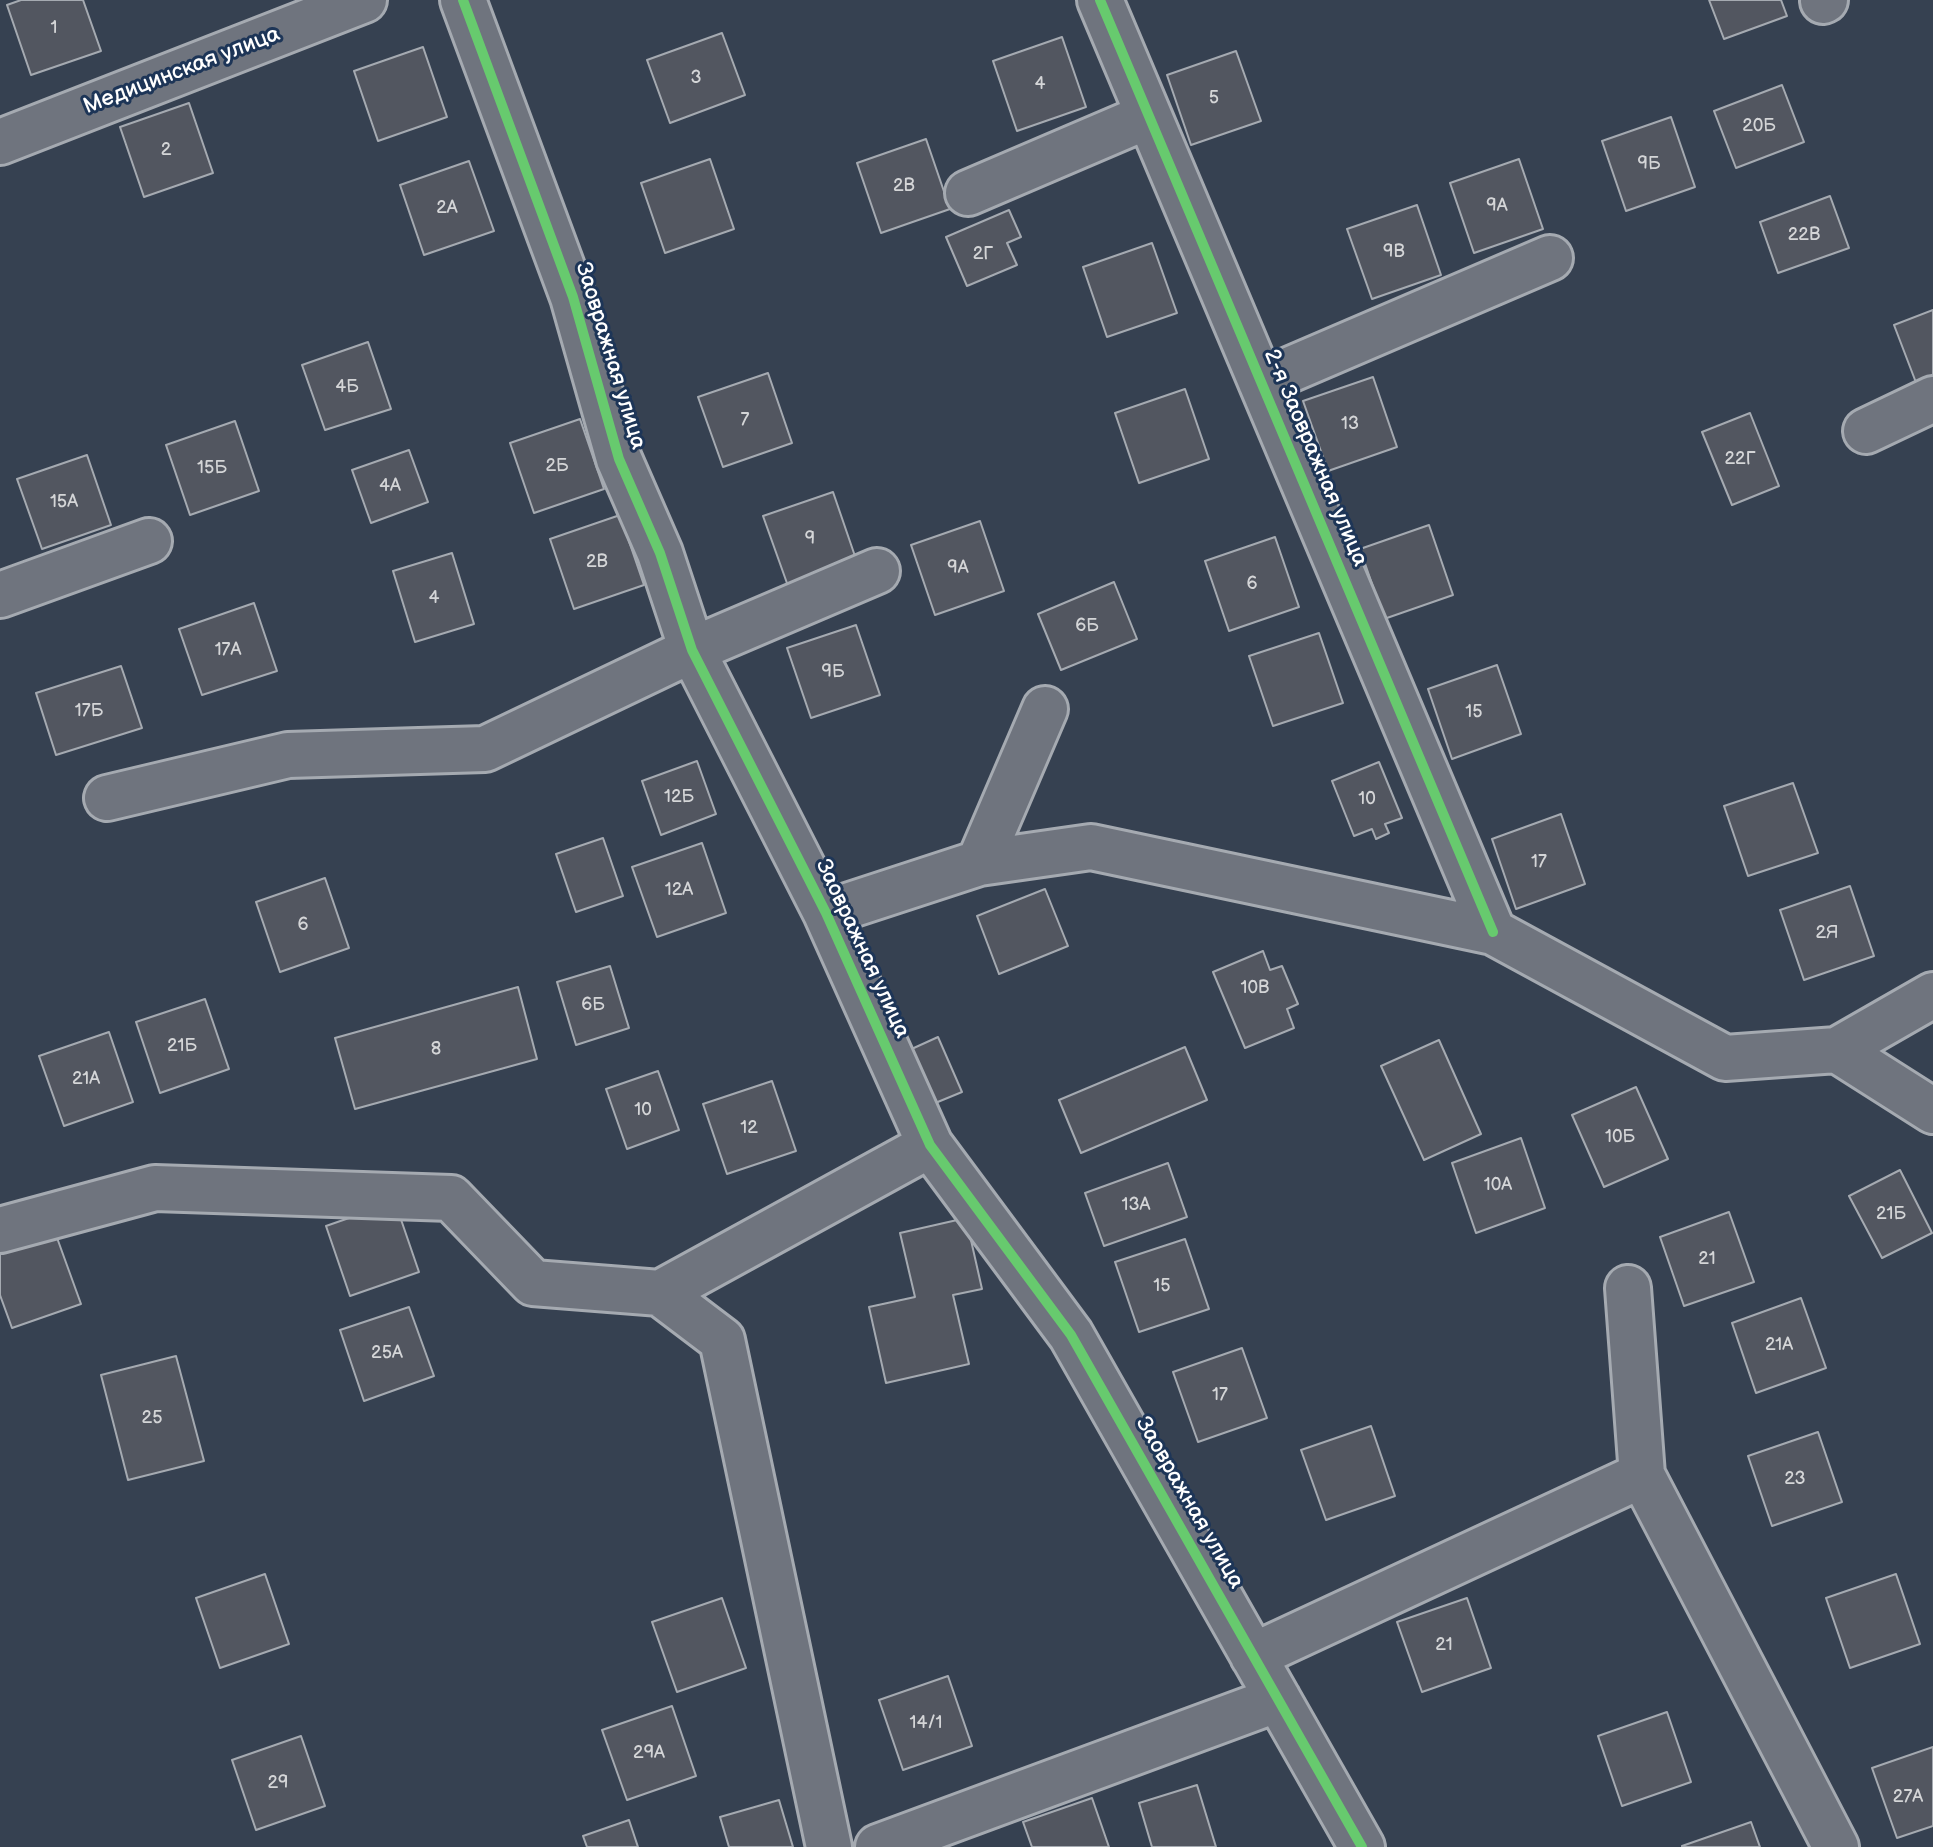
<!DOCTYPE html>
<meta charset="utf-8">
<style>
body{margin:0}
canvas{display:block;background:#364151}
</style>
<canvas width="1933" height="1847"></canvas>
<script>
const ctx = document.querySelector('canvas').getContext('2d');
ctx.lineJoin = 'round';
function fillPath(path, color) { ctx.fillStyle = color; ctx.fill(path, 'evenodd'); }
const shape = rows => new Path2D(rows.map(r => 'M' + r).join(''));
function stroke(path, color, width, dash) { ctx.strokeStyle = color; ctx.lineWidth = width; ctx.lineCap = dash ? 'butt' : 'round'; ctx.setLineDash(dash || []); ctx.stroke(path); }
function drawText(font, color, halo, rows, align = 'center') {
  ctx.font = font + ' "Balsamiq Sans",sans-serif'; ctx.lineWidth = 6; ctx.setLineDash([]); ctx.textBaseline = 'middle'; ctx.strokeStyle = halo; ctx.fillStyle = color; for (const [text, x, y, turn = 0] of rows) {
    ctx.save(); ctx.translate(x, y); ctx.rotate((+turn || 0) * Math.PI / 180); ctx.textAlign = isNaN(turn) ? turn : align; if (halo) ctx.strokeText(text, 0, 0); ctx.fillText(text, 0, 0); ctx.restore();
  }
}
const building = shape([
 [21,0,83,0,101,51,31,75,7,5,21,0],
 [1709,0,1781,0,1787,16,1724,39,1709,0],
 [722,33,745,95,670,123,647,60,722,33],
 [1062,37,1086,107,1017,131,993,61,1062,37],
 [423,47,447,117,378,141,354,71,423,47],
 [1236,51,1261,121,1191,145,1167,75,1236,51],
 [1782,85,1804,142,1736,168,1714,111,1782,85],
 [189,103,213,173,144,197,120,127,189,103],
 [1671,117,1695,187,1626,211,1602,141,1671,117],
 [926,139,950,209,881,233,857,163,926,139],
 [710,159,734,229,665,253,641,183,710,159],
 [1519,159,1543,229,1474,253,1450,183,1519,159],
 [469,161,494,231,424,255,400,185,469,161],
 [1830,196,1849,248,1778,273,1760,222,1830,196],
 [1417,205,1441,275,1372,299,1347,229,1417,205],
 [1009,210,1021,237,1007,243,1017,265,967,286,946,237,1009,210],
 [1152,243,1177,313,1107,337,1083,267,1152,243],
 [1933,310,1933,388,1920,393,1894,325,1933,310],
 [368,342,391,409,325,430,302,365,368,342],
 [768,373,792,443,723,467,698,397,768,373],
 [1373,377,1397,447,1328,471,1303,401,1373,377],
 [1185,389,1209,459,1139,483,1115,413,1185,389],
 [1750,413,1779,486,1732,505,1702,432,1750,413],
 [580,419,604,489,534,513,510,443,580,419],
 [235,421,259,491,190,515,166,445,235,421],
 [409,450,428,502,371,523,352,470,409,450],
 [87,455,111,525,42,549,17,479,87,455],
 [833,492,857,562,788,586,763,516,833,492],
 [620,515,644,585,574,609,550,539,620,515],
 [980,521,1004,591,935,615,911,545,980,521],
 [1429,525,1453,595,1384,619,1360,549,1429,525],
 [1275,537,1299,607,1229,631,1205,561,1275,537],
 [452,553,474,624,415,642,393,571,452,553],
 [1114,582,1137,639,1061,670,1038,614,1114,582],
 [254,603,277,671,202,695,179,629,254,603],
 [856,625,880,695,811,718,787,648,856,625],
 [1319,633,1343,703,1273,726,1249,656,1319,633],
 [1497,665,1521,734,1452,759,1428,689,1497,665],
 [121,666,142,728,56,755,36,693,121,666],
 [697,761,716,814,661,835,642,781,697,761],
 [1379,762,1402,818,1385,824,1389,833,1376,839,1372,829,1354,836,1332,781,1379,762],
 [1793,783,1818,853,1748,876,1724,806,1793,783],
 [1561,814,1585,884,1516,909,1492,839,1561,814],
 [603,838,623,896,576,912,556,854,603,838],
 [702,843,726,913,657,937,632,867,702,843],
 [325,878,349,948,280,972,256,902,325,878],
 [1850,886,1874,956,1804,980,1780,910,1850,886],
 [1045,889,1068,946,999,974,977,916,1045,889],
 [1263,951,1270,970,1282,966,1298,1004,1287,1009,1294,1028,1245,1048,1213,972,1263,951],
 [610,966,629,1028,576,1045,557,982,610,966],
 [518,987,537,1059,355,1109,335,1038,518,987],
 [205,999,229,1069,160,1093,136,1022,205,999],
 [109,1032,133,1102,64,1126,39,1056,109,1032],
 [938,1037,962,1092,928,1106,905,1052,938,1037],
 [1439,1040,1481,1134,1424,1160,1381,1066,1439,1040],
 [1185,1047,1207,1100,1081,1153,1059,1100,1185,1047],
 [658,1071,679,1130,627,1149,606,1089,658,1071],
 [772,1081,796,1151,727,1174,703,1104,772,1081],
 [1636,1087,1668,1159,1604,1187,1572,1115,1636,1087],
 [1521,1138,1545,1208,1476,1233,1452,1163,1521,1138],
 [1168,1163,1187,1217,1104,1246,1085,1193,1168,1163],
 [1900,1170,1932,1233,1882,1258,1849,1196,1900,1170],
 [395,1202,419,1272,350,1296,326,1226,395,1202],
 [1729,1212,1754,1282,1684,1306,1660,1237,1729,1212],
 [966,1218,982,1289,953,1295,969,1364,886,1383,869,1307,915,1297,900,1233,966,1218],
 [56,1235,81,1304,12,1328,0,1295,0,1254,56,1235],
 [1185,1239,1209,1309,1139,1332,1115,1262,1185,1239],
 [1801,1298,1826,1368,1756,1393,1732,1323,1801,1298],
 [409,1307,434,1376,364,1401,340,1330,409,1307],
 [1242,1348,1267,1418,1198,1442,1173,1372,1242,1348],
 [176,1356,204,1461,128,1480,101,1375,176,1356],
 [1371,1426,1395,1496,1326,1520,1301,1450,1371,1426],
 [1818,1432,1842,1502,1772,1526,1748,1456,1818,1432],
 [265,1574,289,1644,220,1668,196,1598,265,1574],
 [1896,1574,1920,1644,1850,1668,1826,1598,1896,1574],
 [722,1598,746,1668,677,1692,652,1622,722,1598],
 [1467,1598,1491,1668,1422,1692,1397,1622,1467,1598],
 [948,1676,972,1746,903,1770,879,1700,948,1676],
 [672,1706,696,1776,627,1800,602,1730,672,1706],
 [1667,1712,1691,1782,1622,1806,1598,1736,1667,1712],
 [301,1736,325,1806,256,1830,232,1760,301,1736],
 [1933,1747,1933,1826,1897,1838,1872,1768,1933,1747],
 [1197,1785,1216,1847,1152,1847,1139,1803,1197,1785],
 [1092,1798,1109,1847,1032,1847,1023,1822,1092,1798],
 [779,1800,793,1847,729,1847,720,1817,779,1800],
 [629,1820,638,1847,587,1847,583,1836,629,1820],
 [1751,1822,1760,1847,1682,1847,1682,1846,1751,1822]
]);
fillPath(building, '#525660');
stroke(building, '#a5aab1', 2);
const minor = shape([
 [463,0,573,297,619,459,660,553,692,650,826,913,930,1145,1071,1335,1362,1847],
 [1100,0,1493,932],
 [1823,1,1825,0],
 [0,142,364,0],
 [968,193,1148,116],
 [1261,382,1550,258],
 [1866,431,1933,399],
 [0,595,149,541],
 [107,798,288,755,485,749,692,650,877,571],
 [979,863,1045,709],
 [826,913,979,863,1091,847,1493,932,1725,1058,1837,1050,1933,1111],
 [1837,1050,1933,995],
 [0,1230,155,1188,451,1198,533,1283,660,1293,930,1145],
 [1628,1288,1642,1475,1836,1847],
 [660,1293,722,1340,829,1847],
 [1253,1656,1642,1475],
 [878,1847,1278,1699]
]);
stroke(minor, '#a5aab1', 50);
stroke(minor, '#6f747e', 44);
stroke(shape([
 [463,0,573,297,619,459,660,553,692,650,826,913,930,1145,1071,1335,1362,1847],
 [1100,0,1493,932]
]), '#67ca6e', 10);
drawText('18px', '#d4d5d7', null, [
 ["1",54,28],
 ["3",696,78],
 ["4",1040,84],
 ["5",1214,98],
 ["20Б",1759,126],
 ["2",166,150],
 ["9Б",1649,164],
 ["2В",904,186],
 ["9А",1497,206],
 ["2А",447,208],
 ["22В",1804,235],
 ["9В",1394,252],
 ["2Г",983,254],
 ["4Б",347,387],
 ["7",745,420],
 ["13",1350,424],
 ["22Г",1740,459],
 ["2Б",557,466],
 ["15Б",212,468],
 ["4А",390,486],
 ["15А",64,502],
 ["9",810,539],
 ["2В",597,562],
 ["9А",958,568],
 ["6",1252,584],
 ["4",434,598],
 ["6Б",1087,626],
 ["17А",228,650],
 ["9Б",833,672],
 ["17Б",89,711],
 ["15",1474,712],
 ["12Б",679,797],
 ["10",1367,799],
 ["17",1539,862],
 ["12А",679,890],
 ["6",303,925],
 ["2Я",1827,933],
 ["10В",1255,988],
 ["6Б",593,1005],
 ["21Б",182,1046],
 ["8",436,1049],
 ["21А",86,1079],
 ["10",643,1110],
 ["12",749,1128],
 ["10Б",1620,1137],
 ["10А",1498,1185],
 ["13А",1136,1205],
 ["21Б",1891,1214],
 ["21",1707,1259],
 ["15",1162,1286],
 ["21А",1779,1345],
 ["25А",387,1353],
 ["17",1220,1395],
 ["25",152,1418],
 ["23",1795,1479],
 ["21",1444,1645],
 ["14/1",926,1723],
 ["29А",649,1753],
 ["29",278,1783],
 ["27А",1908,1797]
]);
drawText('22px', '#fff', '#1d3557', [
 ["Медицинская улица",182,71,-21],
 ["Заовражная улица",610,356,73],
 ["2-я Заовражная улица",1315,458,67],
 ["Заовражная улица",862,949,65],
 ["Заовражная улица",1189,1503,60]
]);
</script>
